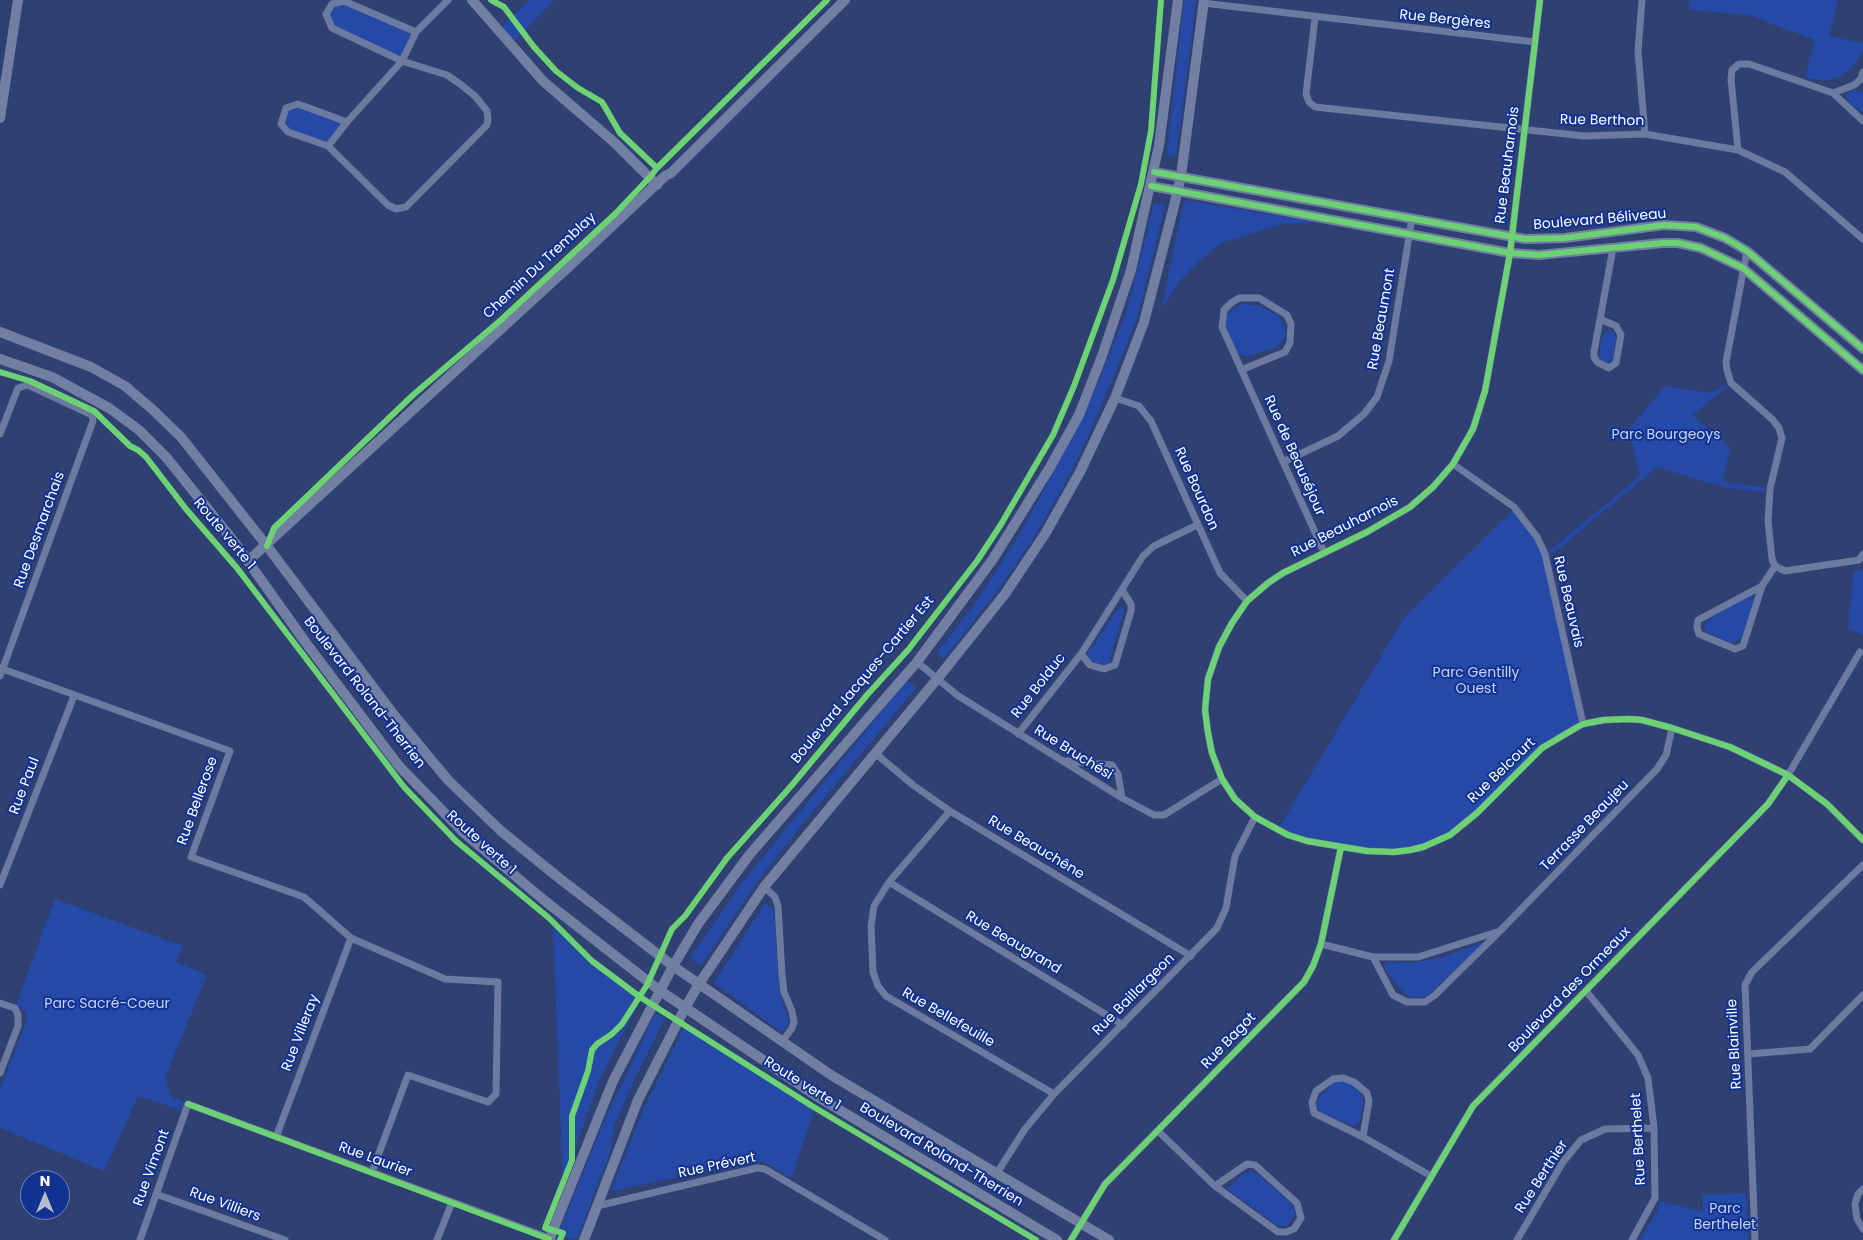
<!DOCTYPE html>
<meta charset="utf-8">
<style>
body{margin:0}
#map{position:relative;width:1863px;height:1240px;overflow:hidden;background:#2f4073;font-family:Poppins,sans-serif}
canvas{display:block}
.north{position:absolute;left:20px;top:1170px;width:50px;height:50px;box-sizing:border-box;background:#123290;border:1px solid #7184bc;border-radius:50%;rotate:0deg;font-size:14px;font-weight:700;line-height:20px;text-align:center;color:#fff}
.north::after{content:'';display:block;margin:auto;width:18px;height:22px;background:#b6bcce;clip-path:polygon(50% 0,100% 100%,50% 72%,0 100%)}
</style>
<div id="map">
<canvas width="1863" height="1240"></canvas>
<div class="north">N</div>
</div>
<script>
const ctx = document.querySelector('canvas').getContext('2d');
ctx.lineJoin = 'round';
function fillPath(path, color) { ctx.fillStyle = color; ctx.fill(path, 'evenodd'); }
const shape = rows => new Path2D(rows.map(r => 'M' + r).join(''));
function stroke(path, color, width, dash) { ctx.strokeStyle = color; ctx.lineWidth = width; ctx.lineCap = dash ? 'butt' : 'round'; ctx.setLineDash(dash || []); ctx.stroke(path); }
function drawText(font, color, halo, rows, align = 'center') {
  ctx.font = font + ' Poppins,sans-serif'; ctx.lineWidth = 4; ctx.setLineDash([]); ctx.textBaseline = 'middle'; ctx.strokeStyle = halo; ctx.fillStyle = color; for (const [text, x, y, turn = 0] of rows) {
    ctx.save(); ctx.translate(x, y); ctx.rotate((+turn || 0) * Math.PI / 180); ctx.textAlign = isNaN(turn) ? turn : align; if (halo) ctx.strokeText(text, 0, 0); ctx.fillText(text, 0, 0); ctx.restore();
  }
}
fillPath(shape([
 [529,0,554,0,511,45,499,30],
 [1184,0,1196,0,1196,1,1176,156,1167,155],
 [1690,0,1838,0,1829,36,1863,43,1863,51,1852,68,1841,76,1827,80,1812,79,1805,77,1815,40,1748,15,1689,10],
 [344,3,412,34,402,58,334,26,329,14,333,6],
 [1852,89,1863,92,1863,113,1847,101,1847,94],
 [298,107,342,123,327,143,290,130,283,123,288,110],
 [1184,200,1317,222,1283,224,1224,242,1201,259,1180,281,1161,310],
 [1154,203,1165,205,1137,319,1093,426,1062,489,1032,541,1003,584,944,659,937,653,976,602,1019,535,1080,423,1096,388,1127,310],
 [1242,304,1260,306,1279,317,1285,326,1286,336,1277,347,1248,356,1238,354,1225,327,1227,316,1234,308],
 [1607,331,1613,332,1616,337,1613,358,1609,362,1605,362,1599,358,1599,354,1603,334],
 [1725,385,1727,387,1692,415,1730,447,1723,482,1765,488,1765,492,1723,487,1657,467,1550,556,1549,551,1640,476,1629,429,1665,386,1709,393],
 [1514,509,1535,537,1542,553,1580,722,1542,746,1476,812,1449,834,1423,844,1398,848,1377,849,1306,838,1278,829,1404,618],
 [1863,570,1863,635,1848,629,1854,571],
 [1749,596,1752,596,1754,602,1741,638,1737,641,1729,643,1707,632,1704,627,1708,620],
 [1120,606,1123,607,1124,611,1108,664,1106,666,1089,661,1086,656],
 [907,680,916,688,795,833,759,880,701,965,690,958,742,883],
 [55,899,183,946,176,962,207,975,165,1078,170,1096,184,1102,182,1110,138,1096,104,1171,0,1128,0,1089,26,1023,26,1015,22,1008,16,1005],
 [765,903,774,910,779,983,782,1002,788,1015,789,1023,785,1029,781,1032,714,983],
 [553,927,637,991,634,997,640,1001,600,1078,563,1183],
 [1485,942,1427,996,1416,998,1407,995,1397,985,1384,968,1385,964,1390,962,1413,963,1440,958],
 [655,1013,665,1018,635,1078,614,1126,610,1152,578,1237,574,1240,562,1237,559,1232,602,1126],
 [685,1025,814,1111,791,1178,766,1163,754,1161,611,1191,644,1108],
 [1338,1082,1347,1082,1357,1088,1362,1096,1363,1101,1360,1121,1357,1125,1353,1126,1320,1112,1317,1105,1320,1097,1332,1084],
 [1245,1173,1253,1173,1259,1175,1292,1204,1295,1215,1287,1226,1280,1226,1274,1223,1227,1189],
 [1746,1193,1748,1240,1640,1240,1657,1212,1660,1201,1703,1212,1703,1195]
]), '#2549a7');
stroke(shape([
 [1540,0,1510,253,1485,391,1473,429,1453,464,1433,487,1410,507,1367,532,1283,573,1268,583,1247,601,1232,623,1219,647,1208,679,1205,710,1208,733,1212,753,1222,779,1235,799,1255,817,1288,835,1307,841,1367,851,1394,852,1410,850,1423,847,1450,835,1477,813,1542,748,1574,729,1583,724,1604,720,1628,719,1642,720,1672,728,1730,747,1788,775,1827,804,1863,840],
 [1642,0,1638,51,1645,134],
 [1203,3,1535,42],
 [1315,18,1306,94,1309,102,1315,107,1584,136,1645,134,1738,150,1785,172,1863,239],
 [1833,93,1863,121],
 [347,122,298,104,286,108,281,124,288,132,328,146,388,205,396,209,406,207,487,125,488,119,487,111,475,96,460,84,447,75,402,61,332,28,326,14,332,4,344,1,416,32],
 [328,146,347,122,402,61,416,32,448,0],
 [1738,150,1731,79,1732,70,1739,64,1749,64,1833,93,1854,85,1861,79,1863,72],
 [1747,251,1726,362,1727,370,1731,383,1772,419,1779,428,1782,438,1770,489,1768,521,1772,559,1775,566,1785,571,1859,560,1863,554],
 [1600,319,1616,326,1621,335,1616,363,1609,368,1597,362,1594,357,1594,352,1613,248],
 [1241,370,1285,352,1290,343,1291,324,1287,315,1259,298,1239,298,1231,303,1224,310,1222,327,1324,552],
 [1115,398,1139,406,1151,421,1220,573,1247,601],
 [0,434,18,388,28,385,92,415,93,421,0,676],
 [1283,462,1338,436,1364,414,1377,397,1389,361,1412,218],
 [1453,464,1514,507,1537,537,1545,554,1583,724],
 [1762,586,1698,620,1697,627,1699,634,1735,649,1743,646,1762,586,1775,566],
 [1081,654,1090,665,1104,669,1115,665,1131,611,1131,604,1122,590],
 [917,662,957,695,1122,798,1154,815,1164,815,1222,779],
 [0,668,230,751,191,857,304,897,351,938,445,979,498,982,496,1094,488,1102,408,1075,372,1172],
 [1018,734,1081,654,1143,556,1154,546,1197,525],
 [875,753,913,785,950,811,1191,956],
 [1065,761,1112,765,1118,774,1122,798],
 [950,811,889,882,874,906,871,926,873,972,878,986,886,996,1054,1094],
 [889,882,1123,1025],
 [0,885,74,696],
 [764,887,775,897,778,906,782,975,784,992,792,1011,794,1022,792,1028,782,1042],
 [1321,944,1373,957,1418,957,1500,931,1657,769,1666,755,1672,728],
 [1373,957,1393,995,1407,1002,1425,1002,1435,995,1498,933],
 [1586,991,1638,1055,1648,1078,1654,1128,1655,1198,1632,1240],
 [0,1003,15,1008,18,1015,18,1026,0,1073],
 [1749,1054,1810,1049,1863,995],
 [1158,1131,1215,1186,1278,1232,1286,1232,1294,1229,1301,1218,1297,1203,1255,1165,1247,1164,1215,1186],
 [276,1137,351,938],
 [1363,1137,1369,1101,1367,1093,1354,1082,1343,1078,1333,1079,1316,1091,1312,1102,1314,1113,1363,1137,1431,1176],
 [997,1173,1025,1129,1054,1094,1217,928,1226,908,1235,856,1255,817],
 [1863,1189,1858,1194,1855,1204,1857,1219,1863,1229],
 [156,1194,285,1240],
 [597,1206,757,1168,765,1169,885,1240],
 [140,1240,188,1104,552,1239],
 [437,1240,452,1202],
 [1071,1240,1105,1184,1304,982,1313,966,1321,944,1341,847],
 [1394,1240,1473,1106,1768,804,1788,775,1860,652],
 [1517,1240,1563,1162,1581,1140,1605,1129,1654,1128],
 [1755,1240,1745,985,1752,972,1863,865]
]), '#6b7a9e', 7);
stroke(shape([
 [472,0,543,81,615,143,657,185],
 [0,118,18,0],
 [1154,172,1525,239,1565,238,1664,225,1696,227,1725,238,1747,251,1863,349],
 [1151,186,1510,253,1539,255,1663,243,1678,243,1701,248,1743,268,1863,370],
 [0,332,91,367,125,386,152,409,181,437,267,546,394,715,448,780,501,831,559,878,673,966,831,1075,1109,1240],
 [0,359,52,377,109,408,139,430,166,457,235,543,306,643,399,766,464,833,545,901,659,990,818,1097,1057,1240],
 [248,561,575,261,665,176,671,173,845,0],
 [549,1240,613,1081,673,966,698,924,750,854,917,662,993,559,1049,469,1079,415,1102,356,1131,270,1159,145,1178,0],
 [584,1240,638,1100,685,1008,699,984,764,887,938,678,1005,594,1045,534,1080,472,1115,398,1144,322,1173,210,1181,176,1204,0]
]), '#727fa3', 10);
stroke(shape([
 [491,0,504,7,534,47,556,71,578,88,602,102,620,133,657,168],
 [1540,0,1510,253,1485,391,1473,429,1453,464,1433,487,1410,507,1367,532,1283,573,1268,583,1247,601,1232,623,1219,647,1208,679,1205,710,1208,733,1212,753,1222,779,1235,799,1255,817,1288,835,1307,841,1367,851,1394,852,1410,850,1423,847,1450,835,1477,813,1542,748,1574,729,1583,724,1604,720,1628,719,1642,720,1672,728,1730,747,1788,775,1827,804,1863,840],
 [1154,172,1525,239,1565,238,1664,225,1696,227,1725,238,1747,251,1863,349],
 [1151,186,1510,253,1539,255,1663,243,1678,243,1701,248,1743,268,1863,370],
 [0,372,30,381,94,411,130,446,138,450,146,457,186,509,237,568,404,787,456,841,549,918,592,961,640,997,812,1106,1036,1240],
 [267,546,274,528,413,395,502,319,615,214,650,177,657,168,827,0],
 [188,1104,549,1239],
 [560,1240,563,1233,545,1228,572,1160,572,1116,588,1071,592,1050,597,1044,612,1034,622,1024,647,985,672,929,685,916,727,858,792,785,867,695,908,650,977,561,1000,526,1053,435,1074,386,1113,280,1141,184,1151,131,1161,0],
 [1071,1240,1105,1184,1304,982,1313,966,1321,944,1341,847],
 [1394,1240,1473,1106,1768,804,1788,775]
]), '#6cd273', 6);
drawText('14px', '#fff', '#123290', [
 ["Rue Bergères",1445,20,6],
 ["Rue Berthon",1602,121,1],
 ["Rue Beauharnois",1508,165,-83],
 ["Boulevard Béliveau",1600,220,-5],
 ["Chemin Du Tremblay",540,266,-43],
 ["Rue Beaumont",1382,319,-80],
 ["Rue de Beauséjour",1294,456,66],
 ["Rue Bourdon",1196,489,66],
 ["Rue Beauharnois",1345,527,-27],
 ["Rue Desmarchais",40,530,-70],
 ["Route verte 1",224,534,50],
 ["Rue Beauvais",1568,602,77],
 ["Boulevard Jacques-Cartier Est",863,680,-50],
 ["Rue Bolduc",1039,686,-52],
 ["Boulevard Roland-Therrien",364,693,52],
 ["Rue Bruchési",1073,753,32],
 ["Rue Belcourt",1502,771,-44],
 ["Rue Paul",25,786,-69],
 ["Rue Bellerose",198,801,-70],
 ["Terrasse Beaujeu",1585,826,-46],
 ["Route verte 1",481,843,42],
 ["Rue Beauchêne",1036,848,31],
 ["Rue Beaugrand",1013,943,31],
 ["Boulevard des Ormeaux",1570,990,-46],
 ["Rue Baillargeon",1134,995,-45],
 ["Rue Bellefeuille",948,1018,30],
 ["Rue Villeray",301,1033,-69],
 ["Rue Bagot",1229,1041,-46],
 ["Rue Blainville",1735,1044,-93],
 ["Route verte 1",802,1084,32],
 ["Rue Berthelet",1639,1139,-93],
 ["Boulevard Roland-Therrien",941,1155,31],
 ["Rue Laurier",375,1160,20],
 ["Rue Prévert",717,1166,-12],
 ["Rue Vimont",152,1168,-70],
 ["Rue Berthier",1542,1177,-57],
 ["Rue Villiers",225,1205,20]
]);
drawText('14px', '#c4d4fd', '#123290', [
 ["Parc Bourgeoys",1666,435],
 ["Parc Gentilly",1476,673],
 ["Ouest",1476,689],
 ["Parc Sacré-Coeur",107,1004],
 ["Parc",1725,1209],
 ["Berthelet",1725,1225]
]);
</script>
